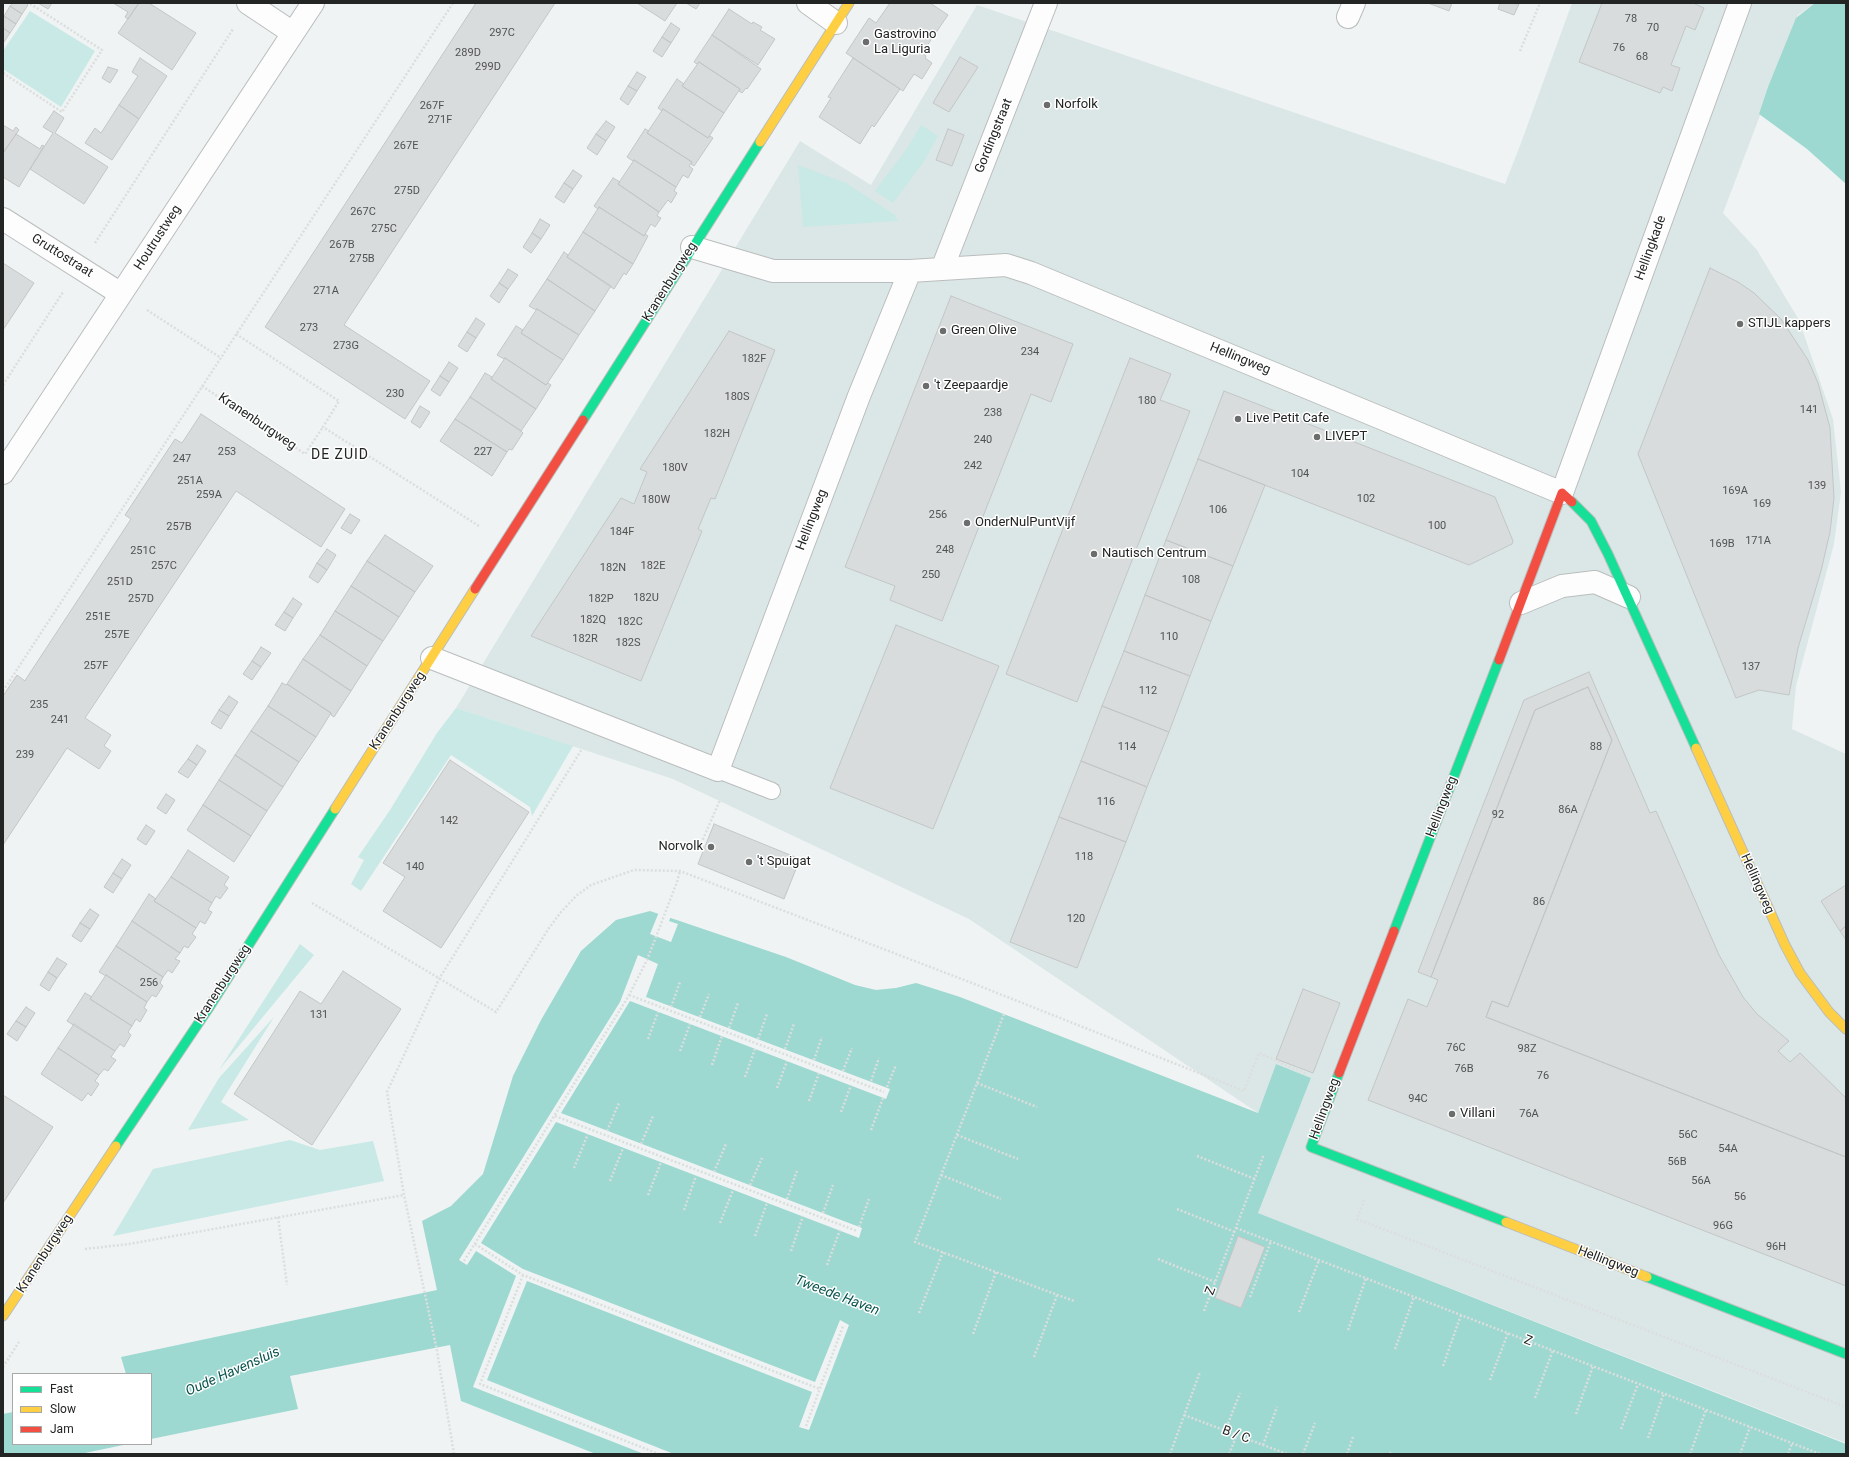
<!DOCTYPE html>
<style>
body{margin:0}
#map{position:relative;width:1849px;height:1457px;overflow:hidden;background:#eff3f3;font-family:Roboto,sans-serif}
canvas{display:block}
.frame{position:absolute;inset:0;border:4px solid #222524;pointer-events:none}
.legend{position:absolute;left:12px;top:1373px;width:140px;height:72px;box-sizing:border-box;background:#fff;border:1px solid #a7a8a7;margin:0;padding:5px 7px;list-style:none;font-size:12px;color:#222524}
.legend li{display:flex;align-items:center;gap:8px;height:20px}
.legend b{width:20px;border:1px solid #a7a8a7}
</style>
<div id="map">
<canvas width="1849" height="1457"></canvas>
<div class="frame"></div>
<ul class="legend">
<li><b style="height:5px;background:#16e098"></b>Fast</li>
<li><b style="height:5px;background:#ffcf43"></b>Slow</li>
<li><b style="height:5px;background:#f24e42"></b>Jam</li>
</ul>
</div>
<script>
const ctx = document.querySelector('canvas').getContext('2d');
ctx.lineJoin = 'round';
function fillPath(path, color) { ctx.fillStyle = color; ctx.fill(path, 'evenodd'); }
const shape = rows => new Path2D(rows.map(r => 'M' + r).join(''));
function stroke(path, color, width, dash) { ctx.strokeStyle = color; ctx.lineWidth = width; ctx.lineCap = dash ? 'butt' : 'round'; ctx.setLineDash(dash || []); ctx.stroke(path); }
function drawText(font, color, halo, rows, align = 'center') {
  ctx.font = font + ' Roboto,sans-serif'; ctx.lineWidth = 3; ctx.setLineDash([]); ctx.textBaseline = 'middle'; ctx.strokeStyle = halo; ctx.fillStyle = color; for (const [text, x, y, turn = 0] of rows) {
    ctx.save(); ctx.translate(x, y); ctx.rotate((+turn || 0) * Math.PI / 180); ctx.textAlign = isNaN(turn) ? turn : align; if (halo) ctx.strokeText(text, 0, 0); ctx.fillText(text, 0, 0); ctx.restore();
  }
}
fillPath(shape([
 [1572,3,1815,3,1798,15,1723,213,1757,250,1799,320,1833,419,1841,492,1834,544,1796,686,1792,729,1846,754,1846,1443,1258,1213,1311,1078,1276,1064,1258,1113,969,919,673,779,456,708,800,141,871,185,977,5,1505,184,1521,143]
]), '#dbe7e6');
fillPath(shape([
 [30,11,95,51,61,107,3,69,3,51],
 [921,125,938,136,923,163,893,203,875,191,908,147],
 [798,165,846,183,895,215,898,221,803,227],
 [456,708,573,746,532,816,530,807,451,755,361,891,351,884,364,860,358,857,390,810,437,733],
 [300,944,314,955,219,1070],
 [274,1017,221,1102,249,1120,188,1130,219,1078],
 [290,1140,320,1150,373,1141,384,1181,113,1236,153,1169]
]), '#c8e9e5');
fillPath(shape([
 [1815,3,1846,3,1846,184,1807,149,1759,114,1768,87,1796,18],
 [650,911,786,957,855,985,876,990,896,988,916,983,960,997,1258,1113,1276,1064,1311,1078,1258,1213,1846,1444,1846,1454,596,1454,461,1401,450,1345,290,1376,298,1409,151,1439,151,1374,126,1374,121,1357,437,1290,422,1221,451,1206,483,1174,513,1076,541,1020,581,951,616,920],
 [13,1412,13,1444,128,1444,80,1454,3,1454,3,1414]
]), '#9dd8d1');
fillPath(shape([
 [659,912,671,916,669,921,678,924,671,942,650,934],
 [638,955,658,964,646,997,890,1089,886,1099,630,1001,561,1113,862,1228,859,1238,556,1122,481,1243,523,1269,815,1382,840,1320,849,1325,809,1430,799,1427,812,1392,527,1281,487,1380,674,1454,644,1454,473,1387,516,1276,476,1251,467,1265,459,1260,620,1002]
]), '#eff3f3');
const building = shape([
 [13,3,26,3,28,5,22,14,10,6,13,3],
 [38,3,52,3,48,9,38,3],
 [113,3,139,3,128,19,125,17,128,12,113,3],
 [139,3,149,3,196,33,172,70,118,33,139,3],
 [476,3,555,3,344,325,430,381,405,419,265,327,476,3],
 [637,3,677,3,665,21,637,3],
 [686,3,700,3,696,9,686,3],
 [890,3,930,3,948,15,922,53,926,56,925,58,932,63,922,79,914,74,903,91,846,53,869,18,876,23,890,3],
 [1428,3,1452,3,1449,11,1428,3],
 [1500,3,1519,4,1514,15,1498,9,1500,3],
 [1602,3,1695,3,1695,4,1704,8,1695,30,1686,26,1671,65,1680,68,1672,91,1663,87,1660,93,1579,62,1602,3],
 [10,6,22,14,16,24,4,16,10,6],
 [729,9,752,24,753,22,762,27,760,30,775,39,758,65,712,35,729,9],
 [4,16,16,24,10,33,3,28,4,16],
 [671,23,680,29,671,43,662,37,671,23],
 [3,28,10,33,4,42,3,42,3,28],
 [712,35,761,69,747,89,746,88,742,93,739,91,740,89,699,62,697,64,694,62,712,35],
 [662,37,671,43,662,57,653,51,662,37],
 [960,57,978,67,949,112,933,103,960,57],
 [140,58,167,76,139,119,119,105,138,76,132,72,140,58],
 [853,58,900,89,874,127,872,125,860,144,819,117,831,98,828,97,853,58],
 [699,62,740,89,724,113,682,86,699,62],
 [108,67,118,70,110,83,102,78,108,67],
 [637,72,646,77,637,91,628,86,637,72],
 [677,79,684,84,682,86,724,113,708,138,663,109,662,111,658,108,677,79],
 [628,86,637,91,628,105,620,99,628,86],
 [119,105,139,119,112,160,85,143,95,128,101,133,119,105],
 [663,109,708,138,710,136,713,138,694,166,691,164,692,162,647,133,663,109],
 [54,111,64,118,55,133,108,167,84,204,30,169,53,133,43,127,54,111],
 [606,121,615,127,606,141,596,134,606,121],
 [3,125,13,131,16,127,19,130,3,153,3,125],
 [645,129,649,131,647,133,692,162,689,166,693,169,688,178,683,175,676,187,634,160,633,161,627,157,645,129],
 [948,129,964,135,952,166,936,160,948,129],
 [16,134,40,149,42,145,44,146,19,187,3,177,3,153,16,134],
 [596,134,606,141,597,155,587,148,596,134],
 [634,160,676,187,674,191,677,193,671,203,668,200,659,212,618,184,634,160],
 [573,170,582,176,573,189,564,183,573,170],
 [613,178,620,182,618,184,659,212,657,216,661,218,655,227,651,224,644,236,599,207,598,209,594,206,613,178],
 [564,183,573,189,564,203,555,197,564,183],
 [599,207,644,236,645,234,648,236,633,264,583,232,599,207],
 [540,219,550,225,541,239,532,233,540,219],
 [583,232,633,264,626,275,624,273,614,289,567,257,583,232],
 [532,233,541,239,531,253,523,247,532,233],
 [564,252,568,255,567,257,611,286,595,311,547,279,564,252],
 [3,263,34,283,3,330,3,263],
 [1710,268,1738,282,1754,293,1781,319,1808,360,1818,383,1830,428,1834,498,1830,532,1821,571,1798,648,1789,695,1759,690,1736,698,1638,454,1710,268],
 [508,269,518,275,508,289,499,283,508,269],
 [547,279,595,311,579,335,537,309,536,310,529,306,547,279],
 [499,283,508,289,499,303,490,296,499,283],
 [951,296,1073,344,1051,402,1031,394,942,621,890,600,895,586,845,567,951,296],
 [537,309,579,335,563,360,521,333,537,309],
 [476,318,485,324,476,338,467,332,476,318],
 [516,326,523,330,521,333,563,360,546,385,505,358,504,359,497,355,516,326],
 [729,331,775,350,715,499,711,498,698,529,702,531,641,681,531,636,621,498,634,504,647,472,640,469,729,331],
 [467,332,476,338,467,352,458,346,467,332],
 [505,358,546,385,548,383,551,385,536,409,491,379,505,358],
 [1130,358,1171,374,1160,400,1190,411,1077,702,1006,674,1130,358],
 [449,362,458,368,449,382,440,376,449,362],
 [485,373,492,377,491,379,536,409,521,431,470,397,485,373],
 [440,376,449,382,440,396,431,390,440,376],
 [1224,391,1495,497,1513,541,1512,544,1469,565,1198,459,1224,391],
 [470,397,521,431,523,433,512,450,509,449,507,452,455,419,470,397],
 [420,406,430,412,420,428,411,422,420,406],
 [201,414,345,509,321,547,236,491,85,718,111,735,104,746,111,751,99,769,67,748,3,845,3,696,17,675,25,681,26,679,131,519,125,515,175,439,182,443,201,414],
 [455,419,507,452,492,476,440,441,455,419],
 [1198,459,1265,485,1233,566,1166,540,1198,459],
 [350,514,360,520,351,534,341,528,350,514],
 [385,535,433,566,415,592,367,561,385,535],
 [1166,540,1233,566,1211,621,1145,595,1166,540],
 [327,549,336,555,327,570,317,563,327,549],
 [367,561,415,592,399,617,351,586,367,561],
 [317,563,327,570,318,583,309,577,317,563],
 [351,586,399,617,383,641,335,611,351,586],
 [1145,595,1211,621,1190,676,1124,651,1145,595],
 [293,598,302,604,293,618,284,612,293,598],
 [335,611,383,641,367,666,320,635,335,611],
 [284,612,293,618,285,631,275,625,284,612],
 [896,625,999,666,933,829,830,788,896,625],
 [320,635,367,666,351,691,303,659,320,635],
 [261,647,271,653,261,667,252,661,261,647],
 [1124,651,1190,676,1169,732,1102,706,1124,651],
 [303,659,351,691,334,717,331,715,331,713,287,684,303,659],
 [252,661,261,667,252,680,243,674,252,661],
 [1589,672,1650,813,1656,811,1657,813,1719,955,1743,997,1757,1014,1789,1041,1778,1051,1790,1062,1800,1053,1846,1098,1846,1157,1486,1017,1492,1001,1508,1007,1612,740,1588,687,1535,710,1431,977,1418,972,1524,700,1589,672],
 [282,683,286,685,287,684,331,713,316,737,268,706,282,683],
 [1588,687,1612,740,1508,1007,1492,1001,1486,1017,1846,1157,1846,1286,1368,1100,1408,999,1427,1007,1438,980,1431,977,1535,710,1588,687],
 [229,696,238,702,229,716,219,710,229,696],
 [268,706,316,737,299,762,251,731,268,706],
 [1102,706,1169,732,1147,787,1081,761,1102,706],
 [219,710,229,716,221,729,211,723,219,710],
 [251,731,299,762,283,787,235,755,251,731],
 [197,745,206,751,197,765,188,759,197,745],
 [235,755,283,787,267,811,219,780,235,755],
 [188,759,197,765,188,778,178,772,188,759],
 [450,760,529,812,441,948,383,911,405,877,383,863,450,760],
 [1081,761,1147,787,1126,842,1059,817,1081,761],
 [219,780,267,811,251,836,203,805,219,780],
 [166,794,175,800,166,814,157,808,166,794],
 [203,805,251,836,234,862,187,830,203,805],
 [1059,817,1126,842,1077,968,1010,942,1059,817],
 [714,824,800,859,784,899,698,864,714,824],
 [146,825,155,831,146,845,137,839,146,825],
 [188,850,229,877,224,885,228,888,220,899,216,896,212,903,171,877,188,850],
 [122,859,131,865,122,879,113,873,122,859],
 [113,873,122,879,113,893,104,887,113,873],
 [171,877,212,903,208,910,212,912,205,924,200,921,196,928,154,901,171,877],
 [1846,885,1846,926,1840,931,1821,901,1846,885],
 [149,894,156,899,154,901,196,928,192,934,196,937,188,948,184,946,180,953,132,921,149,894],
 [90,909,99,915,90,929,80,923,90,909],
 [132,921,180,953,175,959,180,961,172,973,168,970,163,977,116,946,132,921],
 [80,923,90,929,81,942,72,936,80,923],
 [1846,926,1846,940,1840,931,1846,926],
 [116,946,163,977,160,983,163,986,156,997,152,995,147,1002,106,975,106,976,99,972,116,946],
 [57,958,67,964,57,978,48,972,57,958],
 [343,971,401,1009,312,1145,234,1094,300,991,321,1004,343,971],
 [48,972,57,978,49,991,40,985,48,972],
 [106,975,147,1002,144,1008,147,1010,140,1022,136,1019,132,1026,90,999,106,975],
 [1303,989,1340,1003,1313,1073,1276,1059,1303,989],
 [85,993,92,997,90,999,132,1026,128,1032,131,1035,124,1047,120,1044,115,1051,67,1021,85,993],
 [26,1007,35,1013,26,1027,16,1021,26,1007],
 [16,1021,26,1027,17,1041,7,1034,16,1021],
 [74,1024,115,1051,111,1057,116,1060,108,1071,104,1069,99,1075,58,1048,74,1024],
 [58,1048,99,1075,95,1081,99,1084,91,1096,88,1093,82,1101,41,1074,58,1048],
 [3,1095,53,1127,3,1203,3,1095],
 [1238,1236,1265,1247,1241,1308,1215,1298,1238,1236]
]);
fillPath(building, '#d9dcdc');
stroke(building, '#c4c6c6', 1);
const lane = shape([
 [718,770,772,791]
]);
const street = shape([
 [248,3,293,33],
 [808,3,836,23],
 [1348,17,1354,3],
 [3,219,121,294],
 [692,247,773,271,910,271,1006,265,1031,273,1562,493,1740,3],
 [942,269,1046,3],
 [3,473,313,3],
 [1521,603,1562,586,1595,582,1629,597],
 [432,658,718,770,859,396,910,271]
]);
const fast = shape([
 [583,420,760,142],
 [1572,502,1591,521,1608,554,1696,748],
 [1394,931,1499,660],
 [1339,1073,1311,1147,1506,1222],
 [116,1146,208,1009,335,809],
 [1647,1277,1846,1354]
]);
const slow = shape([
 [760,142,849,3],
 [1696,748,1785,945,1800,973,1829,1012,1846,1029],
 [335,809,475,589],
 [1506,1222,1647,1277],
 [3,1316,116,1146]
]);
const jam = shape([
 [475,589,583,420],
 [1499,660,1562,493,1572,502],
 [1339,1073,1394,931]
]);
stroke(lane, '#babdbd', 18);
stroke(street, '#babdbd', 24);
stroke(fast, '#babdbd', 11);
stroke(slow, '#babdbd', 11);
stroke(jam, '#babdbd', 11);
stroke(shape([
 [1520,51,1540,3],
 [3,73,62,112,102,50,29,3],
 [95,243,233,29],
 [147,310,221,358],
 [236,334,339,401,323,427,479,526],
 [3,385,63,292],
 [202,386,305,454,323,427],
 [3,691,453,3],
 [705,847,700,846,720,800],
 [312,903,496,1012,549,928,561,912,576,896,591,885,634,870,680,871,972,983,1244,1091,1259,1053,1306,1074],
 [629,995,884,1092],
 [671,1007,680,982],
 [1004,1014,915,1242,1074,1301],
 [700,1017,709,994],
 [729,1028,738,1003],
 [648,1039,658,1012],
 [758,1039,767,1014],
 [785,1049,794,1024],
 [680,1051,690,1024],
 [814,1060,822,1037],
 [712,1065,722,1036],
 [843,1071,852,1048],
 [745,1077,755,1049],
 [871,1081,879,1058],
 [977,1083,1037,1107],
 [887,1087,896,1065],
 [777,1088,787,1061],
 [809,1101,819,1073],
 [841,1112,851,1085],
 [555,1116,857,1231],
 [871,1130,883,1098],
 [607,1131,619,1103],
 [957,1135,1018,1159],
 [641,1144,653,1116],
 [1197,1156,1255,1179],
 [574,1168,588,1134],
 [714,1172,726,1144],
 [941,1175,1001,1199],
 [610,1181,623,1148],
 [750,1185,762,1158],
 [648,1195,661,1162],
 [787,1199,797,1171],
 [1364,1200,1357,1219,1846,1407],
 [1177,1209,1235,1232],
 [684,1210,696,1176],
 [823,1213,833,1185],
 [278,1217,287,1285],
 [720,1223,733,1190],
 [859,1227,869,1199],
 [1236,1228,1820,1454],
 [755,1236,767,1203],
 [475,1244,523,1275,820,1389],
 [85,1249,129,1244,404,1195],
 [791,1251,803,1216],
 [1158,1259,1215,1282],
 [464,1261,628,997,647,960,677,882,680,871],
 [827,1265,840,1230],
 [523,1275,480,1384,659,1454],
 [1250,1297,1271,1241],
 [1204,1311,1264,1154],
 [1299,1312,1319,1260],
 [919,1313,943,1252],
 [1348,1330,1366,1278],
 [973,1334,996,1272],
 [1395,1349,1414,1297],
 [1034,1357,1057,1295],
 [1443,1366,1461,1315],
 [3,1367,19,1342],
 [1490,1380,1508,1333],
 [1535,1398,1553,1350],
 [1576,1414,1593,1366],
 [1184,1415,1287,1454],
 [806,1426,843,1326],
 [1621,1429,1638,1384],
 [1225,1431,1240,1393],
 [1648,1438,1664,1393],
 [1263,1445,1277,1407],
 [454,1454,437,1351,404,1195,387,1092,439,979,582,749],
 [1170,1454,1200,1372],
 [1229,1454,1237,1435],
 [1303,1454,1315,1423],
 [1347,1454,1353,1437],
 [1390,1454,1391,1451],
 [1690,1454,1706,1410],
 [1740,1454,1750,1427],
 [1788,1454,1792,1443]
]), '#dcdede', 2.5, [2, 2]);
stroke(lane, '#fdfdfd', 16);
stroke(street, '#fdfdfd', 22);
stroke(fast, '#16e098', 9);
stroke(slow, '#ffcf43', 9);
stroke(jam, '#f24e42', 9);
for (const [x, y, r, color] of [
 [866,42,4,"#6a6d6c"],
 [1047,105,4,"#6a6d6c"],
 [1740,324,4,"#6a6d6c"],
 [943,331,4,"#6a6d6c"],
 [926,386,4,"#6a6d6c"],
 [1238,419,4,"#6a6d6c"],
 [1317,437,4,"#6a6d6c"],
 [967,523,4,"#6a6d6c"],
 [1094,554,4,"#6a6d6c"],
 [711,847,4,"#6a6d6c"],
 [749,862,4,"#6a6d6c"],
 [1452,1114,4,"#6a6d6c"]
]) { const dot = new Path2D(); dot.arc(x, y, r, 0, 2 * Math.PI); ctx.fillStyle = color; ctx.fill(dot); stroke(dot, '#fff', 1.5); }
drawText('11px', '#505352', null, [
 ["78",1631,19],
 ["70",1653,28],
 ["297C",502,33],
 ["76",1619,48],
 ["289D",468,53],
 ["68",1642,57],
 ["299D",488,67],
 ["267F",432,106],
 ["271F",440,120],
 ["267E",406,146],
 ["275D",407,191],
 ["267C",363,212],
 ["275C",384,229],
 ["267B",342,245],
 ["275B",362,259],
 ["271A",326,291],
 ["273",309,328],
 ["273G",346,346],
 ["234",1030,352],
 ["182F",754,359],
 ["230",395,394],
 ["180S",737,397],
 ["180",1147,401],
 ["141",1809,410],
 ["238",993,413],
 ["182H",717,434],
 ["240",983,440],
 ["253",227,452],
 ["227",483,452],
 ["247",182,459],
 ["242",973,466],
 ["180V",675,468],
 ["104",1300,474],
 ["251A",190,481],
 ["139",1817,486],
 ["169A",1735,491],
 ["259A",209,495],
 ["102",1366,499],
 ["180W",656,500],
 ["169",1762,504],
 ["106",1218,510],
 ["256",938,515],
 ["100",1437,526],
 ["257B",179,527],
 ["184F",622,532],
 ["171A",1758,541],
 ["169B",1722,544],
 ["248",945,550],
 ["251C",143,551],
 ["257C",164,566],
 ["182E",653,566],
 ["182N",613,568],
 ["250",931,575],
 ["108",1191,580],
 ["251D",120,582],
 ["182U",646,598],
 ["257D",141,599],
 ["182P",601,599],
 ["251E",98,617],
 ["182Q",593,620],
 ["182C",630,622],
 ["257E",117,635],
 ["110",1169,637],
 ["182R",585,639],
 ["182S",628,643],
 ["257F",96,666],
 ["137",1751,667],
 ["112",1148,691],
 ["235",39,705],
 ["241",60,720],
 ["114",1127,747],
 ["88",1596,747],
 ["239",25,755],
 ["116",1106,802],
 ["86A",1568,810],
 ["92",1498,815],
 ["142",449,821],
 ["118",1084,857],
 ["140",415,867],
 ["86",1539,902],
 ["120",1076,919],
 ["256",149,983],
 ["131",319,1015],
 ["76C",1456,1048],
 ["98Z",1527,1049],
 ["76B",1464,1069],
 ["76",1543,1076],
 ["94C",1418,1099],
 ["76A",1529,1114],
 ["56C",1688,1135],
 ["54A",1728,1149],
 ["56B",1677,1162],
 ["56A",1701,1181],
 ["56",1740,1197],
 ["96G",1723,1226],
 ["96H",1776,1247]
]);
drawText('13px', '#222524', '#fff', [
 ["Gastrovino",874,35],
 ["La Liguria",874,50],
 ["Norfolk",1055,105],
 ["STIJL kappers",1748,324],
 ["Green Olive",951,331],
 ["'t Zeepaardje",934,386],
 ["Live Petit Cafe",1246,419],
 ["LIVEPT",1325,437],
 ["OnderNulPuntVijf",975,523],
 ["Nautisch Centrum",1102,554],
 ["Norvolk",703,847,"right"],
 ["'t Spuigat",757,862],
 ["Villani",1460,1114]
], 'left');
drawText('13px', '#222524', '#fff', [
 ["Gordingstraat",994,136,-68],
 ["Houtrustweg",158,238,-57],
 ["Hellingkade",1651,248,-70],
 ["Gruttostraat",62,256,32],
 ["Kranenburgweg",670,282,-58],
 ["Hellingweg",1240,359,22],
 ["Kranenburgweg",257,422,34],
 ["Hellingweg",812,520,-69],
 ["Kranenburgweg",398,711,-57],
 ["Hellingweg",1442,807,-69],
 ["Hellingweg",1757,884,66],
 ["Kranenburgweg",223,984,-57],
 ["Hellingweg",1325,1109,-70],
 ["Kranenburgweg",45,1254,-57],
 ["Hellingweg",1608,1262,21],
 ["Z",1211,1291,-69],
 ["Z",1528,1341,21],
 ["B / C",1236,1435,20]
]);
ctx.letterSpacing = '1px';
drawText('14px', '#222524', '#fff', [
 ["DE ZUID",340,455]
]);
ctx.letterSpacing = '0px';
drawText('italic 14px', '#08534d', '#fff', [
 ["Tweede Haven",837,1296,21],
 ["Oude Havensluis",233,1372,-24]
]);
</script>
